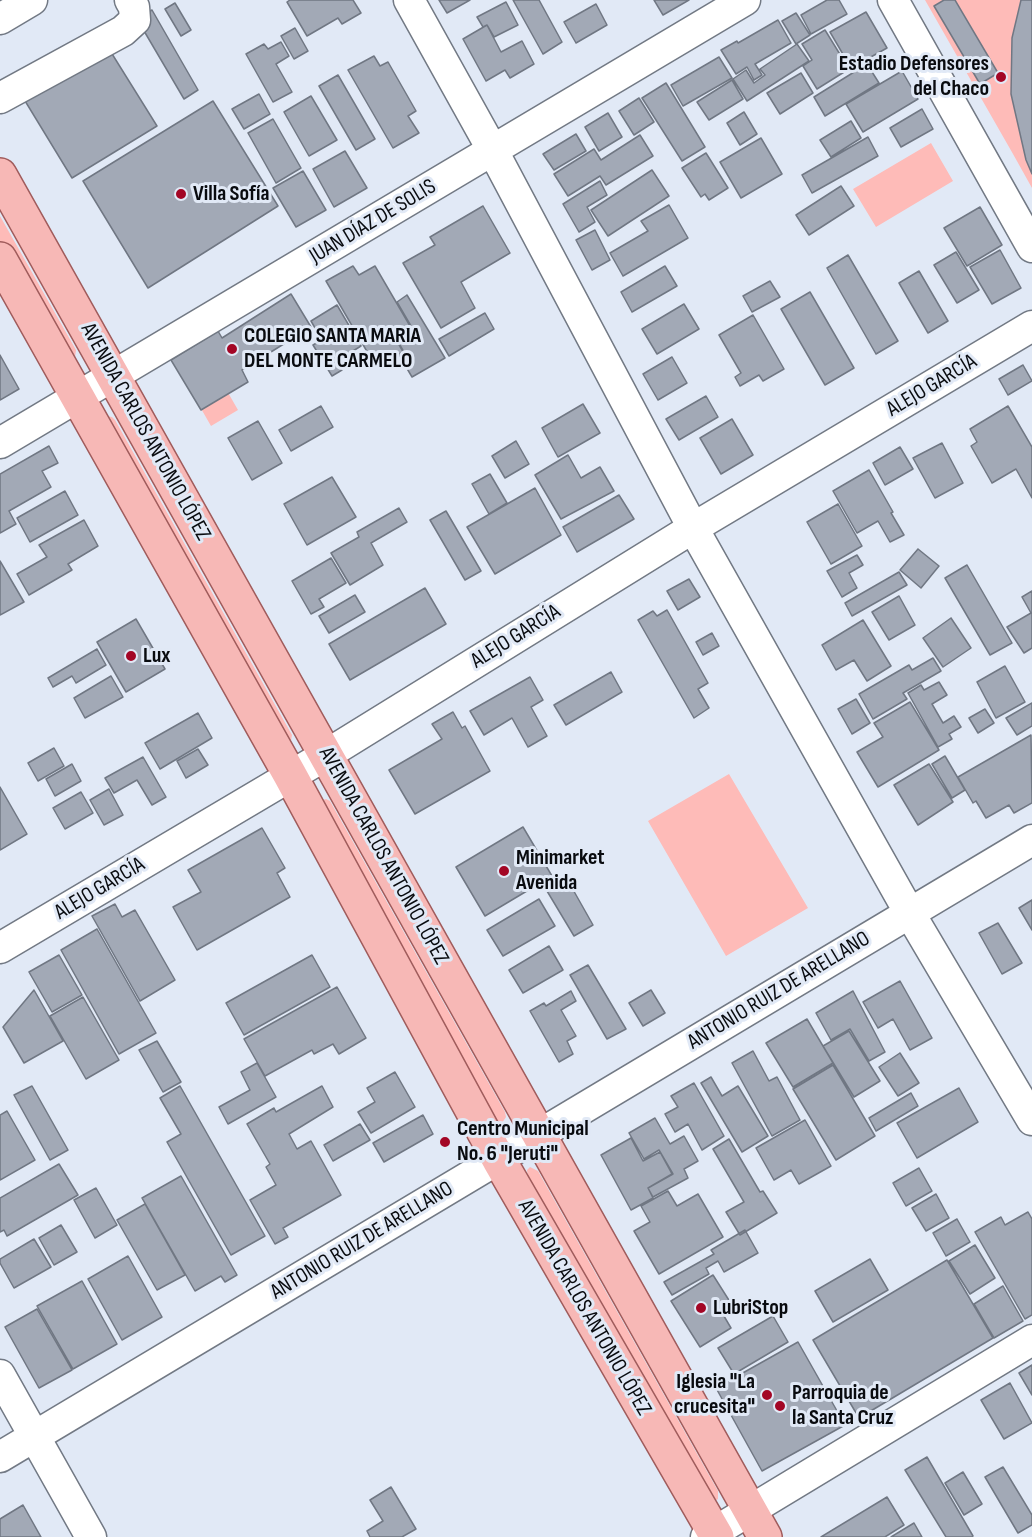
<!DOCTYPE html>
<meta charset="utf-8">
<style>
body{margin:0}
canvas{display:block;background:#e1e9f6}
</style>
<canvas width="1032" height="1537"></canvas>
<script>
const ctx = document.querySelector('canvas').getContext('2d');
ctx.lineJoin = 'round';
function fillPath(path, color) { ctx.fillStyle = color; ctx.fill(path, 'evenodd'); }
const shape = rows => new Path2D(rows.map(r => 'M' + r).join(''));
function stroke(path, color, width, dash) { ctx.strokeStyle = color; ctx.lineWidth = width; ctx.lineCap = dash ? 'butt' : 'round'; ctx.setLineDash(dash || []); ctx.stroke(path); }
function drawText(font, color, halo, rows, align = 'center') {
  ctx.font = font + ' "Sofia Sans Condensed",sans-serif'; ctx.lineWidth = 6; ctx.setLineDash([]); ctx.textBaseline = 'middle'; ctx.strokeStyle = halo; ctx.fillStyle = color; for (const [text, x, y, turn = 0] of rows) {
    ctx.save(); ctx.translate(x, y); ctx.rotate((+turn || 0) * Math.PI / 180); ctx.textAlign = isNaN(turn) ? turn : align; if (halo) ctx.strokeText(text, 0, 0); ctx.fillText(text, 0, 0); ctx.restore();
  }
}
fillPath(shape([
 [925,0,1032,0,1032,188,1013,154],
 [931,143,953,181,876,227,853,189],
 [0,216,76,350,75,358,72,360,64,357,0,242],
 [207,356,238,410,211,426,180,372],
 [107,416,112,417,115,420,292,735,291,741,288,743,104,417],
 [729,774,808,908,726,956,648,821],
 [326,799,330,801,505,1112,506,1117,502,1123,494,1119,320,801],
 [530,1167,538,1171,718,1491,718,1499,715,1501,528,1178,527,1170]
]), '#febbb8');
const building = shape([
 [290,0,353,0,361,13,342,24,338,18,307,36,287,2,290,0],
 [439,0,470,0,447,13,439,0],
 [513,0,539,0,562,42,543,54,513,0],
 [654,0,689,0,663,15,654,0],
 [827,0,839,0,847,14,811,34,801,15,827,0],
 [944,0,955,0,998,73,980,84,934,6,944,0],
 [1021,0,1032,0,1032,174,1026,160,1011,94,1012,38,1021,0],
 [506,2,518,25,494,37,487,25,483,27,477,17,506,2],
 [175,3,191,30,181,36,165,9,175,3],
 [596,4,607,25,576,43,564,22,596,4],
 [152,10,198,90,184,99,137,19,152,10],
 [866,12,887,48,851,68,830,32,866,12],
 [796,13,810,35,796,44,782,21,796,13],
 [778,20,791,43,755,64,762,75,754,80,747,67,736,74,721,50,737,41,738,43,778,20],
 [487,25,501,52,522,41,534,64,510,78,505,70,486,81,463,39,487,25],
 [295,28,308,51,294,59,281,36,295,28],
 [825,30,849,69,817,89,803,66,812,60,802,44,825,30],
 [281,42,289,56,276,64,292,92,273,102,246,54,264,44,268,49,281,42],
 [797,44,809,61,747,101,733,79,746,70,754,83,765,75,760,69,797,44],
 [109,49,157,126,72,178,19,91,109,49],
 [374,56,380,66,388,62,416,111,408,116,419,133,393,148,348,70,374,56],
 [719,57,732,78,683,106,671,85,719,57],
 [867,64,879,83,825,116,814,97,867,64],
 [902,71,918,99,863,132,846,104,902,71],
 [801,73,813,93,780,114,767,93,801,73],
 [338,75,375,139,356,150,319,86,338,75],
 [732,80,743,99,709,120,697,102,732,80],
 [666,83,705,147,682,161,642,98,666,83],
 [259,94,270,114,244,129,232,109,259,94],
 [311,96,337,140,309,156,284,112,311,96],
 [639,98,654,122,634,135,619,111,639,98],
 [213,101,278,206,148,288,83,181,213,101],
 [922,109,933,129,901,147,890,128,922,109],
 [744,112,757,134,740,145,727,123,744,112],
 [608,113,622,137,599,151,585,127,608,113],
 [273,119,301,168,276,183,248,133,273,119],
 [851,121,861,138,831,157,820,140,851,121],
 [576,134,586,151,554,170,543,154,576,134],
 [640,135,653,156,606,185,600,176,568,196,554,174,594,149,601,160,640,135],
 [868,137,878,156,812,193,802,175,868,137],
 [761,138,782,174,741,198,720,162,761,138],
 [345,151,367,188,334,207,313,169,345,151],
 [706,153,728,188,709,200,705,194,701,197,682,168,706,153],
 [652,170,669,196,608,236,591,210,652,170],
 [303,171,326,210,296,227,273,188,303,171],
 [600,181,607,195,587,207,595,222,579,232,563,204,600,181],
 [841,186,854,206,809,235,796,215,841,186],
 [669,205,688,238,623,276,610,253,648,231,641,221,669,205],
 [483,206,510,253,461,282,475,308,441,328,403,263,435,245,430,237,483,206],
 [980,207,1002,245,967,266,944,228,980,207],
 [595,230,610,260,592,270,576,240,595,230],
 [1000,250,1021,288,992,304,970,267,1000,250],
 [956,252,979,290,957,303,934,265,956,252],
 [848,255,898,341,876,354,827,268,848,255],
 [353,266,359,275,375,266,410,326,394,336,403,352,376,367,326,281,353,266],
 [665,266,677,286,632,312,621,292,665,266],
 [919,271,948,321,928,333,899,283,919,271],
 [770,281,780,297,752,312,743,296,770,281],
 [810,292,854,368,825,385,781,309,810,292],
 [291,294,311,327,242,370,248,382,201,410,171,360,218,331,222,338,291,294],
 [407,295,445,358,412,377,399,355,404,352,395,336,411,326,397,302,407,295],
 [684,304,699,329,657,354,642,329,684,304],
 [337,305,361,346,337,361,342,370,332,376,313,345,322,340,311,321,337,305],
 [485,313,494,329,449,356,439,339,485,313],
 [753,315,784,369,763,381,759,375,740,386,735,377,741,373,719,335,753,315],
 [0,355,19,389,0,400,0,355],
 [672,357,687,383,658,400,643,374,672,357],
 [1023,365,1032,381,1008,395,999,379,1023,365],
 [706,396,718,417,679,440,666,419,706,396],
 [583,404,600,433,558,457,542,428,583,404],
 [321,406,333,427,291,451,279,430,321,406],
 [1008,406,1032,447,1032,498,1016,469,992,483,971,446,977,442,970,429,1008,406],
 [732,419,753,455,721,474,700,438,732,419],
 [258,421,282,463,252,480,228,438,258,421],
 [516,441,529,464,505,478,492,456,516,441],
 [942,443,963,483,935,498,913,458,942,443],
 [49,446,58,463,42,471,51,487,9,511,16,524,0,533,0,474,49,446],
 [900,447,913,469,885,485,873,463,900,447],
 [568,455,581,478,600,467,614,491,561,519,535,475,568,455],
 [869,470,893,512,891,513,904,535,890,542,878,521,857,533,833,491,869,470],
 [490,474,507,503,489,514,472,484,490,474],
 [332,477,356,517,307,545,284,504,332,477],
 [535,488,561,535,495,574,467,527,535,488],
 [65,491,78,515,30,542,17,518,65,491],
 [619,495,634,519,577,552,563,527,619,495],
 [838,504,862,546,831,564,807,522,838,504],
 [399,508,407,522,371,543,383,565,350,585,331,553,359,537,357,532,399,508],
 [446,511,481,571,465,580,430,520,446,511],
 [84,520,98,546,68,564,72,570,29,595,17,574,47,557,39,545,84,520],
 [918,549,939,566,921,588,900,570,918,549],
 [857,555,863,565,849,573,857,588,842,597,827,571,857,555],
 [331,558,346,583,319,599,324,607,311,614,292,581,331,558],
 [0,561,24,602,0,615,0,561],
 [967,565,1012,643,990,655,945,578,967,565],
 [899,572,907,585,852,616,845,603,899,572],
 [689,579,700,597,678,610,667,591,689,579],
 [425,588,446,624,350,680,329,644,425,588],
 [1032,591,1032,648,1024,653,1007,627,1031,613,1022,597,1032,591],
 [355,595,365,612,329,633,319,616,355,595],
 [899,596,915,625,889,640,872,612,899,596],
 [667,610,708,683,698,689,709,708,694,718,638,620,653,611,657,616,667,610],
 [951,618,971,648,943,667,923,638,951,618],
 [136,619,165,669,126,692,97,642,136,619],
 [863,620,891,666,867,681,854,660,836,670,822,645,863,620],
 [712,633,719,646,703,655,696,642,712,633],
 [97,649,106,665,76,683,72,676,53,687,48,678,97,649],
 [933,658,941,671,903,693,907,699,873,719,859,694,909,665,912,670,933,658],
 [1005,666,1025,702,996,718,977,682,1005,666],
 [611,672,622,692,566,725,554,705,611,672],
 [111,676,123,697,85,718,74,698,111,676],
 [530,677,543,700,531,707,547,736,528,747,512,718,484,735,470,711,530,677],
 [939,682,947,695,932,704,943,723,954,716,961,727,949,734,952,739,938,747,908,693,921,685,924,690,939,682],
 [856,699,870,723,852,734,838,709,856,699],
 [910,702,939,750,878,787,857,752,883,737,874,723,910,702],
 [1032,703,1032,726,1017,735,1006,718,1032,703],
 [985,709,994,723,978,733,969,718,985,709],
 [453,712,462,728,465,726,490,771,415,814,389,770,442,739,432,724,453,712],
 [198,713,212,738,160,769,145,743,198,713],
 [1031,735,1032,803,1014,813,1009,805,986,818,976,801,973,803,958,777,1031,735],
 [54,748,64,766,38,781,28,763,54,748],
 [198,749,208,765,186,778,177,761,198,749],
 [945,756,965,790,952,798,932,764,945,756],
 [143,757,166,797,152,805,137,780,114,793,105,778,143,757],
 [72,764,81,781,55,796,46,779,72,764],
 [929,764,953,802,918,825,894,785,929,764],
 [0,787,27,834,0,850,0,787],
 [109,789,123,815,104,825,90,800,109,789],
 [81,792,93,813,65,829,53,808,81,792],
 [523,827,552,876,485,916,456,867,523,827],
 [262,828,285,868,277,873,290,897,197,950,173,907,201,892,188,870,262,828],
 [567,879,593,925,574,936,547,891,567,879],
 [539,899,555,926,503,956,487,930,539,899],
 [1032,900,1032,930,1019,908,1032,900],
 [115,904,122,917,135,910,175,980,140,1001,92,916,115,904],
 [998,923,1022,963,1002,974,979,933,998,923],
 [97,929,156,1033,119,1054,61,950,97,929],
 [549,946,563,970,523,993,509,970,549,946],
 [59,955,82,995,52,1012,29,972,59,955],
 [312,955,330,987,244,1035,226,1003,312,955],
 [588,965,626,1029,607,1039,570,975,588,965],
 [900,981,932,1038,910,1050,893,1019,878,1028,863,1002,900,981],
 [337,987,366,1038,339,1054,333,1044,314,1054,312,1050,265,1076,244,1039,337,987],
 [34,990,63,1041,24,1063,3,1027,34,990],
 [651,990,665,1013,643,1026,629,1003,651,990],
 [571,991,576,1001,561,1010,576,1036,567,1041,573,1054,559,1062,530,1011,544,1003,546,1006,571,991],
 [853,991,885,1052,869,1061,850,1029,831,1040,816,1013,853,991],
 [83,997,119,1060,86,1079,50,1016,83,997],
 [807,1019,833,1063,793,1087,766,1043,807,1019],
 [849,1031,880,1081,854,1097,823,1046,849,1031],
 [157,1041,181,1082,163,1092,139,1050,157,1041],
 [753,1051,769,1081,777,1077,800,1120,772,1136,732,1063,753,1051],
 [900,1053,919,1083,898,1096,879,1067,900,1053],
 [257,1063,276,1097,228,1124,219,1107,250,1090,241,1072,257,1063],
 [833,1065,875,1136,836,1160,793,1089,833,1065],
 [395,1072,415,1107,371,1133,358,1112,375,1102,367,1088,395,1072],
 [711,1077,722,1096,738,1086,768,1136,742,1152,701,1083,711,1077],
 [694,1083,724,1136,702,1150,688,1124,675,1132,665,1114,678,1107,671,1096,694,1083],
 [32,1086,68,1150,50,1160,14,1095,32,1086],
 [180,1086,265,1236,231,1255,167,1142,181,1134,160,1098,180,1086],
 [322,1086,333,1107,289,1134,297,1149,311,1141,341,1195,283,1228,288,1237,275,1244,250,1200,276,1185,266,1167,270,1164,247,1124,274,1108,276,1112,322,1086],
 [959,1088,978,1122,917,1158,897,1123,959,1088],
 [911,1093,918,1106,876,1131,869,1118,911,1093],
 [7,1111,35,1160,0,1180,0,1115,7,1111],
 [423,1115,433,1134,384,1162,373,1143,423,1115],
 [655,1118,670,1144,684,1136,698,1161,684,1169,688,1178,653,1197,648,1188,673,1174,659,1150,644,1159,629,1133,655,1118],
 [805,1120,831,1166,799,1184,791,1170,774,1180,756,1148,805,1120],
 [360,1124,370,1140,333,1161,324,1145,360,1124],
 [631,1138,643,1161,660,1152,672,1174,648,1188,653,1198,631,1210,601,1155,631,1138],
 [729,1139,760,1192,763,1191,777,1213,740,1235,726,1212,744,1202,713,1149,729,1139],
 [59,1164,78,1195,7,1236,4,1230,0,1232,0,1198,59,1164],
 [919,1168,932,1191,906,1206,893,1183,919,1168],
 [181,1176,237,1275,225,1282,221,1276,195,1291,142,1198,181,1176],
 [96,1188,117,1225,95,1238,74,1200,96,1188],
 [668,1191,677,1206,698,1194,723,1237,659,1274,634,1231,650,1222,641,1206,668,1191],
 [936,1194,949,1218,926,1231,912,1208,936,1194],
 [145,1204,185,1275,157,1290,117,1220,145,1204],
 [1028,1212,1032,1219,1032,1315,1025,1319,975,1232,1001,1217,1005,1225,1028,1212],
 [957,1219,970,1242,946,1256,933,1233,957,1219],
 [61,1225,77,1252,54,1265,39,1238,61,1225],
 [745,1230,758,1253,724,1272,718,1261,706,1268,709,1274,672,1295,664,1282,714,1254,711,1250,745,1230],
 [34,1239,51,1267,14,1288,0,1263,0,1259,34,1239],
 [975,1245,995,1278,970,1294,949,1261,975,1245],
 [128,1256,162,1317,122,1340,88,1279,128,1256],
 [870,1259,888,1290,833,1322,815,1291,870,1259],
 [947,1260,993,1338,859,1418,813,1340,947,1260],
 [713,1275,732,1305,721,1311,731,1328,700,1347,671,1301,713,1275],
 [82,1281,117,1344,73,1369,37,1306,82,1281],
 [1003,1286,1023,1321,994,1338,974,1304,1003,1286],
 [37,1309,72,1370,39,1388,5,1327,37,1309],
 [773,1316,788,1342,734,1374,718,1348,773,1316],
 [798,1342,845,1425,762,1471,716,1388,798,1342],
 [1032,1365,1032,1395,1019,1373,1032,1365],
 [1010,1383,1032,1423,1004,1439,981,1400,1010,1383],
 [927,1457,973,1536,972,1537,946,1537,905,1470,927,1457],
 [1003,1467,1032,1515,1032,1525,1018,1533,985,1477,1003,1467],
 [963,1472,982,1504,964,1515,945,1483,963,1472],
 [391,1487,416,1529,402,1537,370,1537,367,1531,383,1521,370,1500,391,1487],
 [887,1497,904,1525,885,1537,821,1537,887,1497],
 [23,1505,41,1537,0,1537,0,1519,23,1505],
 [914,1523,922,1537,891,1537,914,1523]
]);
fillPath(building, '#a2a9b6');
stroke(building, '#707783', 1.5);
const minor = shape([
 [409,0,493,151,693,528,909,912,1032,1120],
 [893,0,1032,247],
 [0,19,32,0],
 [0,98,123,31,135,20,134,7,130,0],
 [0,443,745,0],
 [0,948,326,755,693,528,1032,326],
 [0,1375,91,1537],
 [0,1457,1032,840],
 [706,1537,1032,1340]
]);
const major = shape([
 [0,175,765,1537],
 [0,259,290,775,499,1160,717,1537]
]);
stroke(minor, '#727984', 33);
stroke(major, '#a05c5c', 36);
stroke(minor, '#fff', 30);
stroke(major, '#f7b8b6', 33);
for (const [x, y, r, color] of [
 [1001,77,6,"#a30625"],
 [181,194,6,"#a30625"],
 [232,349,6,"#a30625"],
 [131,656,6,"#a30625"],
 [504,871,6,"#a30625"],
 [445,1142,6,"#a30625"],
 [701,1308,6,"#a30625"],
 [767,1395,6,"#a30625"],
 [780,1406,6,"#a30625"]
]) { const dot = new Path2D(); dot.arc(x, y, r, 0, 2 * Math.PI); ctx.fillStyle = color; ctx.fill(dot); stroke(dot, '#e1e9f6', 2); }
drawText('bold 22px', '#090b0f', '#e1e9f6', [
 ["Estadio Defensores",989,64,"right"],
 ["del Chaco",989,89,"right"],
 ["Villa Sofía",193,194],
 ["COLEGIO SANTA MARIA",244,336],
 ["DEL MONTE CARMELO",244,361],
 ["Lux",143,656],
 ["Minimarket",516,858],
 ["Avenida",516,883],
 ["Centro Municipal",457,1129],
 ["No. 6 \"Jeruti\"",457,1154],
 ["LubriStop",713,1308],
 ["Iglesia \"La",755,1382,"right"],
 ["crucesita\"",755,1407,"right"],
 ["Parroquia de",792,1393],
 ["la Santa Cruz",792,1418]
], 'left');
drawText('22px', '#090b0f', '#e1e9f6', [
 ["JUAN DÍAZ DE SOLIS",373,222,-31],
 ["ALEJO GARCÍA",932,386,-31],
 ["AVENIDA CARLOS ANTONIO LÓPEZ",145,432,61],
 ["ALEJO GARCÍA",516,637,-32],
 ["AVENIDA CARLOS ANTONIO LÓPEZ",383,856,61],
 ["ALEJO GARCÍA",100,889,-31],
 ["ANTONIO RUIZ DE ARELLANO",779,991,-31],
 ["ANTONIO RUIZ DE ARELLANO",362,1241,-31],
 ["AVENIDA CARLOS ANTONIO LÓPEZ",584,1308,60]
]);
</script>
